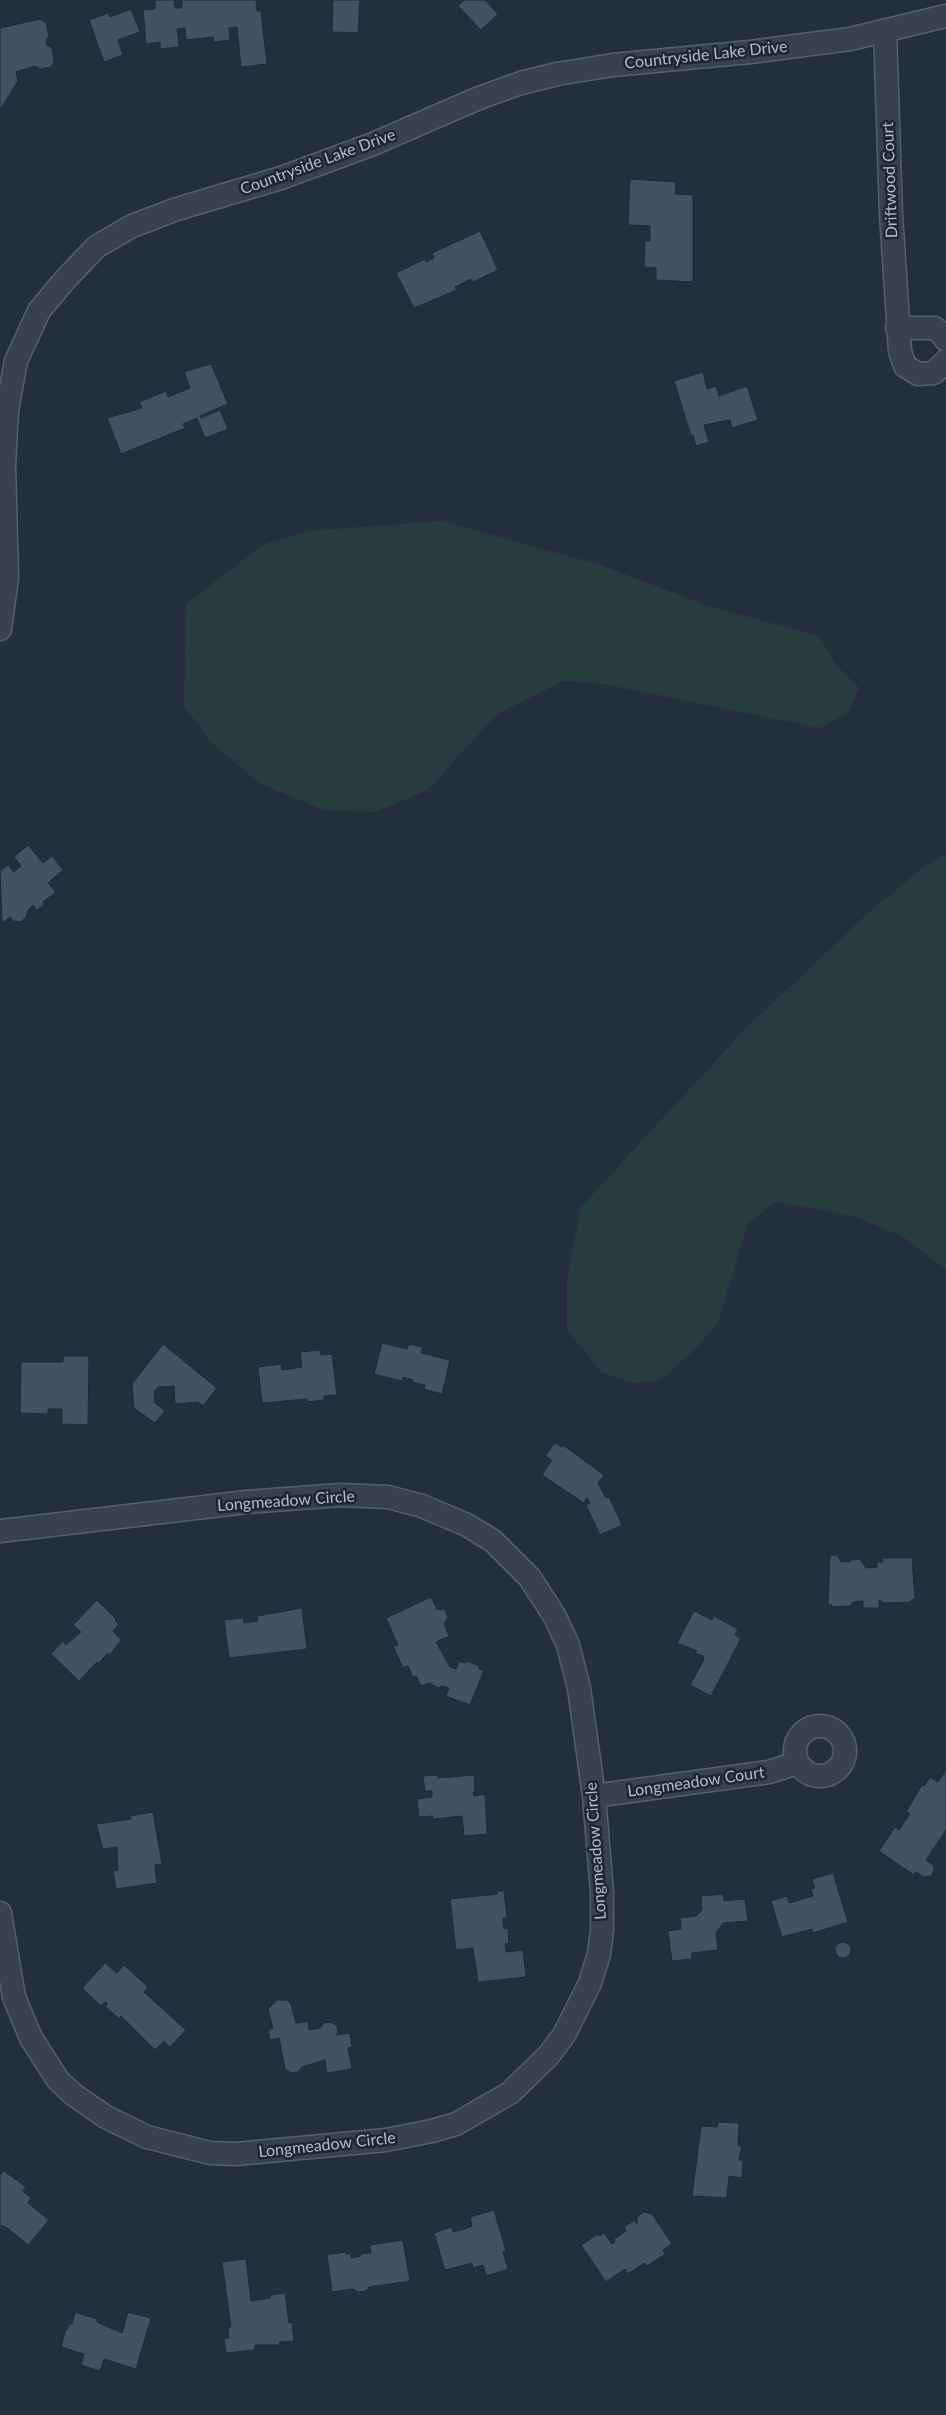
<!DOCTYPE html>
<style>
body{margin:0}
canvas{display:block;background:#242f3e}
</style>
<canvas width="946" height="2415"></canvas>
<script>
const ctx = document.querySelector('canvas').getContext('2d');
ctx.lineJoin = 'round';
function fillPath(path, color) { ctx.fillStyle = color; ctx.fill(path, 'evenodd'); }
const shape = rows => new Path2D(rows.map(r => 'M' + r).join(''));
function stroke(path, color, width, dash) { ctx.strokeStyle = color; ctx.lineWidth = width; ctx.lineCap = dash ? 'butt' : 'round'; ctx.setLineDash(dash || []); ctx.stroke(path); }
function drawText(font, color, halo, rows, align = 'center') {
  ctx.font = font + ' Lato,sans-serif'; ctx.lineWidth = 5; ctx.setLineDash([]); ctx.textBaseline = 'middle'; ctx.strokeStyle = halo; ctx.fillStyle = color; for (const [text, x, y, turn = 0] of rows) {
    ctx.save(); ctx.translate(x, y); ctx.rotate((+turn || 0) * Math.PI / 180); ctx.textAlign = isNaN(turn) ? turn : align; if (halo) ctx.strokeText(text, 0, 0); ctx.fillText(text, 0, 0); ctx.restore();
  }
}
fillPath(shape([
 [441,521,601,565,708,606,819,636,837,666,859,688,849,712,820,728,604,684,563,681,496,715,428,790,375,812,323,810,259,783,211,742,184,706,186,604,264,544,308,531],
 [946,854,946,1270,905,1238,854,1216,775,1202,747,1225,719,1321,695,1349,661,1380,632,1383,602,1373,567,1330,567,1278,581,1207,745,1029,866,915,923,867]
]), '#263c3f');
const building = shape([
 [155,0,174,0,175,8,182,8,182,0,256,0,257,11,261,11,267,64,241,67,237,27,229,28,230,40,214,42,213,37,186,40,185,28,177,29,179,47,160,49,160,42,146,44,143,10,155,9,155,0],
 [333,0,360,0,358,33,332,32,333,0],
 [464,0,485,0,498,14,481,30,458,6,464,0],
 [131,9,140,32,118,40,123,55,104,62,89,20,108,13,110,17,131,9],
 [40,19,46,23,49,36,46,40,47,45,52,48,54,62,51,67,40,69,35,66,16,72,18,81,0,110,0,28,40,19],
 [630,179,676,182,675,194,693,195,693,282,656,280,656,268,644,267,645,241,650,241,650,226,628,225,630,179],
 [480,231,498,270,473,282,471,279,455,287,457,290,414,308,396,273,425,259,426,262,434,258,432,253,480,231],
 [211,364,228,404,200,416,201,418,220,410,228,429,205,438,197,418,183,424,185,428,121,454,107,418,142,408,139,402,166,391,168,397,190,388,184,372,211,364],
 [703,372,707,389,716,386,719,396,747,386,758,420,732,428,730,420,704,425,709,442,696,446,693,435,691,436,674,381,703,372],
 [28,845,43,863,52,856,63,870,48,883,56,892,43,902,44,905,37,910,33,905,28,910,26,917,21,922,13,921,10,917,2,923,0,871,8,865,14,872,21,866,14,857,28,845],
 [382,1343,407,1349,409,1344,423,1347,421,1353,450,1360,442,1394,424,1389,425,1385,412,1382,413,1380,403,1377,402,1381,374,1374,382,1343],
 [163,1344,217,1388,203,1406,198,1402,175,1404,174,1386,158,1387,154,1392,155,1403,165,1411,155,1423,134,1408,132,1384,163,1344],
 [320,1350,321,1355,332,1354,337,1395,324,1396,324,1400,307,1402,307,1399,262,1403,258,1367,281,1364,282,1370,302,1367,300,1352,320,1350],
 [63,1356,89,1356,88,1425,62,1424,62,1409,48,1409,48,1414,20,1413,21,1362,63,1362,63,1356],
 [555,1443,562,1447,563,1445,604,1475,598,1483,606,1498,609,1497,622,1525,600,1535,586,1505,590,1503,587,1498,584,1503,542,1475,552,1460,545,1456,555,1443],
 [830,1555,837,1555,841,1562,848,1561,848,1563,851,1560,860,1559,866,1568,877,1567,877,1562,883,1562,882,1558,912,1558,915,1599,911,1600,911,1602,885,1603,879,1600,879,1608,863,1608,863,1601,853,1602,850,1606,832,1607,832,1605,828,1605,830,1555],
 [431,1597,437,1609,445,1610,448,1617,444,1624,449,1636,436,1642,450,1667,456,1669,459,1661,465,1663,466,1661,480,1666,479,1669,484,1670,470,1705,446,1696,449,1688,442,1686,438,1688,430,1683,421,1686,416,1676,413,1677,408,1666,403,1668,393,1646,398,1645,386,1618,431,1597],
 [97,1600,116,1619,115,1620,119,1624,113,1631,121,1640,110,1655,108,1653,99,1663,97,1662,79,1681,51,1654,63,1641,66,1645,81,1632,73,1625,97,1600],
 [302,1608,307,1649,229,1658,224,1620,243,1618,244,1623,258,1621,257,1616,302,1608],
 [694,1611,712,1620,714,1616,738,1629,735,1635,741,1638,711,1696,690,1685,704,1659,703,1656,695,1653,697,1651,677,1643,694,1611],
 [946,1770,946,1830,926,1860,933,1865,934,1870,931,1876,924,1877,916,1872,914,1875,879,1851,895,1827,899,1830,910,1814,906,1812,922,1785,924,1786,930,1777,938,1782,946,1770],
 [438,1775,438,1778,474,1775,475,1792,473,1792,474,1796,485,1794,487,1834,464,1836,462,1816,433,1819,433,1816,419,1817,417,1799,432,1797,432,1791,425,1791,423,1776,438,1775],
 [153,1812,162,1864,155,1865,157,1883,116,1889,113,1871,118,1870,117,1847,103,1849,96,1824,131,1819,130,1816,153,1812],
 [833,1873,848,1922,813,1933,812,1929,782,1937,771,1901,787,1896,789,1903,813,1896,811,1889,815,1888,812,1879,833,1873],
 [497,1891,504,1891,507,1917,503,1918,504,1929,508,1928,509,1943,505,1944,506,1952,523,1950,526,1977,478,1982,473,1948,456,1950,450,1899,497,1894,497,1891],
 [723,1894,724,1901,745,1899,748,1921,723,1923,716,1933,718,1950,692,1953,692,1959,672,1961,668,1931,681,1929,680,1918,696,1916,702,1910,701,1896,723,1894],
 '835 1950a8 8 0 1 1 16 0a8 8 0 1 1-16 0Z',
 [105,1963,117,1973,124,1965,148,1987,144,1992,186,2030,170,2047,164,2041,155,2050,121,2016,119,2019,105,2006,108,2004,106,2002,101,2006,82,1988,105,1963],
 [277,2000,287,2000,291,2004,296,2023,308,2021,309,2030,320,2028,324,2023,331,2022,337,2026,338,2033,336,2035,350,2033,352,2047,348,2048,352,2069,327,2073,325,2060,302,2067,298,2072,291,2073,285,2069,279,2038,270,2040,268,2030,273,2028,268,2009,277,2000],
 [718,2122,739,2123,738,2145,742,2147,739,2160,743,2160,742,2178,729,2176,727,2198,692,2196,701,2126,717,2127,718,2122],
 [4,2171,26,2187,23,2191,31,2198,28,2203,49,2220,28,2245,6,2227,0,2225,0,2175,4,2171],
 [494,2210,506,2251,503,2252,508,2269,486,2276,483,2265,473,2268,472,2263,445,2270,434,2233,452,2227,453,2232,465,2229,472,2226,470,2217,494,2210],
 [644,2212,652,2214,672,2244,663,2250,665,2254,647,2266,644,2263,628,2274,625,2269,606,2282,581,2245,598,2234,599,2236,604,2233,612,2244,615,2242,614,2239,626,2231,624,2227,635,2220,637,2224,637,2217,644,2212],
 [403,2240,410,2281,369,2287,366,2291,358,2292,353,2289,332,2292,327,2255,345,2252,346,2254,351,2254,351,2258,361,2256,361,2254,371,2253,370,2245,403,2240],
 [246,2259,251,2301,270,2298,270,2295,285,2293,289,2323,292,2322,294,2341,280,2342,279,2345,255,2345,255,2350,226,2353,224,2338,229,2338,228,2327,231,2327,222,2262,246,2259],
 [75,2312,97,2319,97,2322,122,2333,128,2312,151,2318,136,2369,104,2359,100,2371,81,2365,84,2354,61,2347,66,2329,67,2330,69,2324,72,2324,75,2312]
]);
fillPath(building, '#455162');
stroke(building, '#1f2835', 1);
const minor = shape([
 [885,32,891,214,900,351,905,366,918,374,934,373,946,361],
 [897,328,934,328,940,332,946,340],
 [0,629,7,577,4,465,7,410,16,361,39,311,63,282,96,247,132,226,177,209,281,178,373,144,479,98,521,83,557,74,613,65,750,52,850,39,946,16],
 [0,1531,247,1502,341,1495,388,1497,422,1506,467,1525,493,1541,530,1578,555,1617,568,1645,579,1688,594,1796,602,1892,602,1930,599,1954,590,1983,564,2035,548,2056,510,2093,456,2124,432,2131,386,2140,236,2154,210,2153,147,2137,106,2117,74,2095,58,2080,31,2038,14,1997,0,1913],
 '795 1751a25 25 0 1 1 50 0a25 25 0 1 1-50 0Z',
 [594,1796,769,1772,797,1763]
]);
stroke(minor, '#565f6c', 25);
stroke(minor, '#38414e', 22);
drawText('16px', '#b4bcc9', '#1d2633', [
 ["Countryside Lake Drive",706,55,-6],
 ["Countryside Lake Drive",318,162,-20],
 ["Driftwood Court",890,180,-92],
 ["Longmeadow Circle",286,1501,-4],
 ["Longmeadow Court",696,1782,-8],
 ["Longmeadow Circle",596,1851,-94],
 ["Longmeadow Circle",327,2145,-6]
]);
</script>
